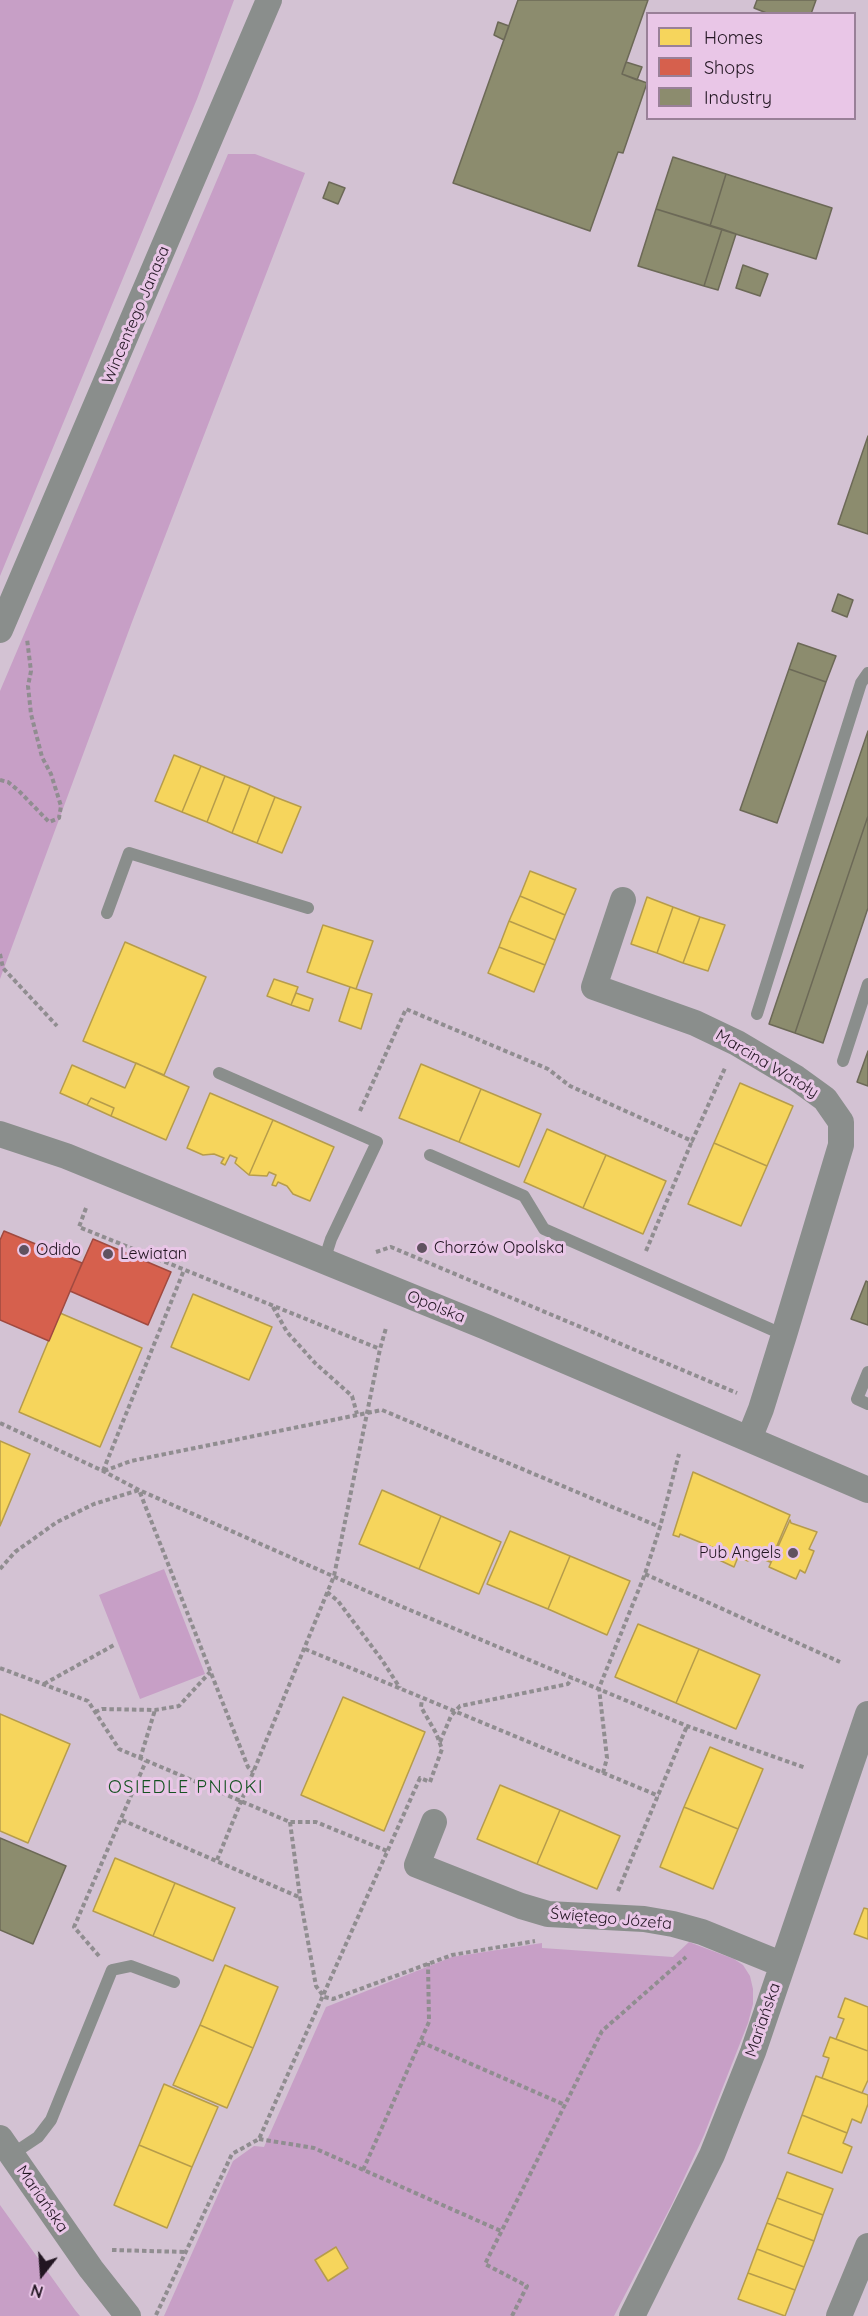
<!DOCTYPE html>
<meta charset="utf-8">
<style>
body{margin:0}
#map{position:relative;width:868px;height:2316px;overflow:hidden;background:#d3c2d3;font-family:Quicksand,sans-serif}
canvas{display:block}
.legend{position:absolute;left:646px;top:12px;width:210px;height:108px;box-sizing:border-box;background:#e9c6e7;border:2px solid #998098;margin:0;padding:8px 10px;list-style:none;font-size:18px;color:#221622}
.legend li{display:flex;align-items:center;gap:12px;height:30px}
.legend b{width:30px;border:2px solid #998098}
.north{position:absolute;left:12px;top:2244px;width:60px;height:60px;-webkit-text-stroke:4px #e9c6e7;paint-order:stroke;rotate:197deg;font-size:16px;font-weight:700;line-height:24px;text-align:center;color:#221622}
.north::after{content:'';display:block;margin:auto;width:21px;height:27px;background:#221622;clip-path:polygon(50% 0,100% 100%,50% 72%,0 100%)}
</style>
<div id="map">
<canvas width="868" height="2316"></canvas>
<ul class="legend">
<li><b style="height:16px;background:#f6d55c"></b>Homes</li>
<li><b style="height:16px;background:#d6604d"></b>Shops</li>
<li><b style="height:16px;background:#8c8c6e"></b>Industry</li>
</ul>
<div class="north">N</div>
</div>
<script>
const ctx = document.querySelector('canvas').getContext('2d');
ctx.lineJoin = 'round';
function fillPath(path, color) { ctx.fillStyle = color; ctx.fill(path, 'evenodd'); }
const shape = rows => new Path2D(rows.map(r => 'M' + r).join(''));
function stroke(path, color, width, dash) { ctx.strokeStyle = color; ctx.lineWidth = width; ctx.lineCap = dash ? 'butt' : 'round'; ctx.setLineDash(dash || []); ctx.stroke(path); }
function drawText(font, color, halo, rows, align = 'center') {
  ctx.font = font + ' Quicksand,sans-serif'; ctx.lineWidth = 6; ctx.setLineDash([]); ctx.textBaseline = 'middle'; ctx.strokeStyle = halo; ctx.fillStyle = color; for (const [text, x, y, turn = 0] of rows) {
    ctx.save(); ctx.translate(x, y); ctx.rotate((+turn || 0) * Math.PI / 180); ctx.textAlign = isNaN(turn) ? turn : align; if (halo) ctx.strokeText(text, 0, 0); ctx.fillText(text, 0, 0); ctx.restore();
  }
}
fillPath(shape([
 [0,0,234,0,197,99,0,576],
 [228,154,255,154,305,173,132,622,0,979,0,691],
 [164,1569,205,1674,140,1699,99,1595],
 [689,1942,734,1959,743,1965,750,1976,753,1989,753,2004,748,2023,704,2135,672,2204,614,2316,164,2316,233,2161,254,2146,264,2147,326,2007,452,1957,542,1943,542,1948,673,1957],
 [0,2205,75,2310,80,2316,0,2316]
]), '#c79fc6');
const homes = shape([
 [174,755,201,766,182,812,155,801,174,755],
 [201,766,225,776,207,822,182,812,201,766],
 [225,776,250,786,232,833,207,822,225,776],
 [250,786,275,797,257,843,232,833,250,786],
 [275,797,301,807,282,853,257,843,275,797],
 [530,871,576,889,565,915,520,896,530,871],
 [520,896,565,915,555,940,509,921,520,896],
 [647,897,673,907,657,953,631,944,647,897],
 [673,907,700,917,683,963,657,953,673,907],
 [700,917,725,925,708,971,683,963,700,917],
 [509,921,555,940,545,965,499,947,509,921],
 [323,925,373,941,356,989,307,972,323,925],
 [125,942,206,977,164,1075,83,1041,125,942],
 [499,947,545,965,534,992,488,973,499,947],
 [274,979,298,987,291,1005,267,996,274,979],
 [350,987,372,994,361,1029,339,1021,350,987],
 [296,993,313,999,309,1011,291,1005,296,993],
 [136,1063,189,1087,166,1140,111,1116,114,1108,91,1098,87,1105,60,1093,72,1065,125,1088,136,1063],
 [421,1064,481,1089,459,1142,399,1118,421,1064],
 [740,1083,793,1106,767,1166,714,1143,740,1083],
 [481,1089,541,1114,519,1167,459,1142,481,1089],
 [210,1093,273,1120,249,1175,235,1163,237,1158,230,1155,225,1165,221,1163,224,1158,214,1154,203,1155,187,1148,210,1093],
 [91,1098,114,1108,111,1116,87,1105,91,1098],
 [273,1120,334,1147,310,1201,293,1194,287,1186,278,1182,276,1186,272,1185,276,1175,269,1172,267,1176,249,1175,273,1120],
 [547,1129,606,1155,583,1208,524,1182,547,1129],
 [714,1143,767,1166,741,1226,688,1204,714,1143],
 [606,1155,666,1181,643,1234,583,1208,606,1155],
 [193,1294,272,1327,249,1380,171,1347,193,1294],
 [60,1313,142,1348,100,1447,19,1412,60,1313],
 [0,1441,30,1454,0,1526,0,1441],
 [693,1472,790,1515,770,1562,751,1554,748,1561,738,1557,734,1567,715,1558,719,1550,680,1534,679,1537,673,1535,693,1472],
 [382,1490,441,1516,419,1569,359,1544,382,1490],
 [441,1516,501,1542,479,1594,419,1569,441,1516],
 [790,1520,791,1523,817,1532,809,1549,814,1551,805,1573,800,1570,796,1579,769,1567,790,1520],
 [510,1531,570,1556,548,1609,487,1584,510,1531],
 [570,1556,630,1581,607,1635,548,1609,570,1556],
 [638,1624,699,1649,676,1703,615,1677,638,1624],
 [699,1649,760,1675,736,1729,676,1703,699,1649],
 [343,1697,425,1732,384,1831,301,1795,343,1697],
 [0,1714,70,1744,28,1843,0,1831,0,1714],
 [710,1747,763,1769,738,1829,684,1807,710,1747],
 [500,1785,560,1810,537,1864,477,1839,500,1785],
 [684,1807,738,1829,713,1889,660,1867,684,1807],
 [560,1810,620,1836,597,1889,537,1864,560,1810],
 [115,1858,175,1883,153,1936,93,1911,115,1858],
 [175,1883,235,1908,213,1961,153,1936,175,1883],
 [864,1908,868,1909,868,1939,854,1934,864,1908],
 [225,1965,278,1987,253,2048,200,2025,225,1965],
 [845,1998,868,2007,868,2051,836,2039,844,2019,838,2017,845,1998],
 [200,2025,253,2048,227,2108,173,2085,200,2025],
 [830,2037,868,2051,868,2080,862,2093,822,2078,829,2058,823,2056,830,2037],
 [816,2076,868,2095,868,2104,861,2123,852,2119,847,2133,802,2115,816,2076],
 [164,2084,218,2107,192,2167,139,2145,164,2084],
 [802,2115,847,2133,843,2143,852,2147,842,2173,788,2153,802,2115],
 [139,2145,192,2167,167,2228,114,2205,139,2145],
 [787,2172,833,2189,823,2215,777,2198,787,2172],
 [777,2198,823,2215,814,2241,767,2223,777,2198],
 [767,2223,814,2241,804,2267,757,2249,767,2223],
 [336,2247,348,2268,328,2281,315,2260,336,2247],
 [757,2249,804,2267,795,2290,748,2273,757,2249],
 [748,2273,795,2290,785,2316,738,2299,748,2273]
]);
fillPath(homes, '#f6d55c');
stroke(homes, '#b69c4b', 1.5);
const shops = shape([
 [4,1231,82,1263,49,1341,0,1320,0,1240,4,1231],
 [93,1239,171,1272,148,1325,70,1291,93,1239]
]);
fillPath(shops, '#d6604d');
stroke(shops, '#a04a40', 1.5);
const industry = shape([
 [518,0,648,0,622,74,647,83,623,153,618,152,590,231,453,183,518,0],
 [757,0,816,0,811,14,769,14,754,8,757,0],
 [498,22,509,26,504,40,494,35,498,22],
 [626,62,642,67,637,80,622,74,626,62],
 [673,157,726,174,710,226,656,209,673,157],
 [726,174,832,208,816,259,710,226,726,174],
 [329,182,345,188,338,204,323,198,329,182],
 [656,209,722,229,704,286,638,266,656,209],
 [722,229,736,234,718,290,704,286,722,229],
 [743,265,768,274,760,296,736,288,743,265],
 [868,436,868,534,838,524,868,436],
 [838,594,853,600,847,617,832,611,838,594],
 [798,643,836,656,826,682,789,669,798,643],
 [789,669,826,682,777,823,740,810,789,669],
 [868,731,868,816,795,1033,769,1024,868,731],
 [868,816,868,908,823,1043,795,1033,868,816],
 [868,1051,868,1086,857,1082,868,1051],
 [866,1281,868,1282,868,1325,851,1319,866,1281],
 [0,1838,66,1866,33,1944,0,1930,0,1838]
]);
fillPath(industry, '#8c8c6e');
stroke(industry, '#6c6957', 1.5);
stroke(shape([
 [0,780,8,782,19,791,49,822,59,818,61,806,51,774,42,757,31,714,28,686,31,671,27,639],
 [0,954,3,968,57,1026],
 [360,1111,406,1009,548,1069,570,1086,692,1141,725,1068],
 [86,1208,79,1227,380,1349],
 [646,1251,692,1141],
 [376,1252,391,1247,737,1393],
 [273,1307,287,1332,316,1364,352,1396,357,1414],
 [0,1423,103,1471,139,1490,398,1605,687,1726,806,1768],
 [103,1471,184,1270],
 [104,1471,131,1461,382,1410,660,1527],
 [0,1569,15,1552,57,1522,94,1504,139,1490,248,1767,253,1772],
 [645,1574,840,1662],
 [327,1592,338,1601,382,1660,400,1688],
 [305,1649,659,1796],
 [0,1668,88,1701,119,1749,290,1822,316,1822,387,1851],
 [44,1684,114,1645],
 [95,1712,102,1709,155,1710,179,1706,210,1672],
 [440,1742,451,1716,460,1706,568,1684,572,1678],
 [140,1759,155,1710],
 [603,1773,607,1758,599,1688,645,1574,660,1527,679,1454],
 [122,1820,299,1897],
 [290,1822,300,1897,316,1986,324,1997,333,1999,452,1955,535,1941],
 [217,1860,334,1576,380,1349,386,1328],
 [618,1891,687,1726],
 [99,1956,74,1927,146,1761],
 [421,2042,565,2105],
 [259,2139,314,2148,501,2231],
 [363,2170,429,2022,428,1963],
 [112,2250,186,2252],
 [156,2315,232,2154,259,2139,420,1778,430,1782,442,1749,436,1733,421,1707,422,1699],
 [512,2316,527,2286,485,2264,602,2031,686,1957]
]), '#908d90', 4, [4.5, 3]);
stroke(shape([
 [107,913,129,853,308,908],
 [757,1014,861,683,868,673],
 [843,1061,868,984],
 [219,1073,377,1142,331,1239,324,1261],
 [430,1155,524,1196,544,1229,784,1335],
 [868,1372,857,1399,868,1404],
 [11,2155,38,2137,51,2120,112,1970,131,1966,174,1982]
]), '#8a8e8c', 12);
stroke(shape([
 [0,630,269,0],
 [623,900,594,987,695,1023,737,1043,796,1078,825,1099,841,1122,841,1145,784,1335,761,1409,749,1439],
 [0,1134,66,1156,486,1327,868,1490],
 [434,1822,417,1865,521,1906,548,1914,644,1919,673,1924,702,1932,781,1964],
 [0,2138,91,2269,128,2316],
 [632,2316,712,2155,753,2052,868,1714],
 [839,2316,868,2246]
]), '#8a8e8c', 26);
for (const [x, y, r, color] of [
 [422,1248,6,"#605260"],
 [24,1250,6,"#605260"],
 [108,1254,6,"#605260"],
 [793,1553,6,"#605260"]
]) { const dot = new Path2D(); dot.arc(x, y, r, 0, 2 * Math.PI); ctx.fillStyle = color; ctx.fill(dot); stroke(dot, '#e9c6e7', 2); }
drawText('16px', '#221622', '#e9c6e7', [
 ["Wincentego Janasa",136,315,-67],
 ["Marcina Watoły",767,1064,31],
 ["Opolska",436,1307,22],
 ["Świętego Józefa",611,1919,5],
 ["Mariańska",763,2020,-71],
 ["Mariańska",42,2199,55]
]);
drawText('16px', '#221622', '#e9c6e7', [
 ["Chorzów Opolska",434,1248],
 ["Odido",36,1250],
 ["Lewiatan",120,1254],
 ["Pub Angels",781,1553,"right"]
], 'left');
ctx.letterSpacing = '1.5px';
drawText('18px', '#165322', '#e9c6e7', [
 ["OSIEDLE PNIOKI",186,1788]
]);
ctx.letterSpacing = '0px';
</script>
